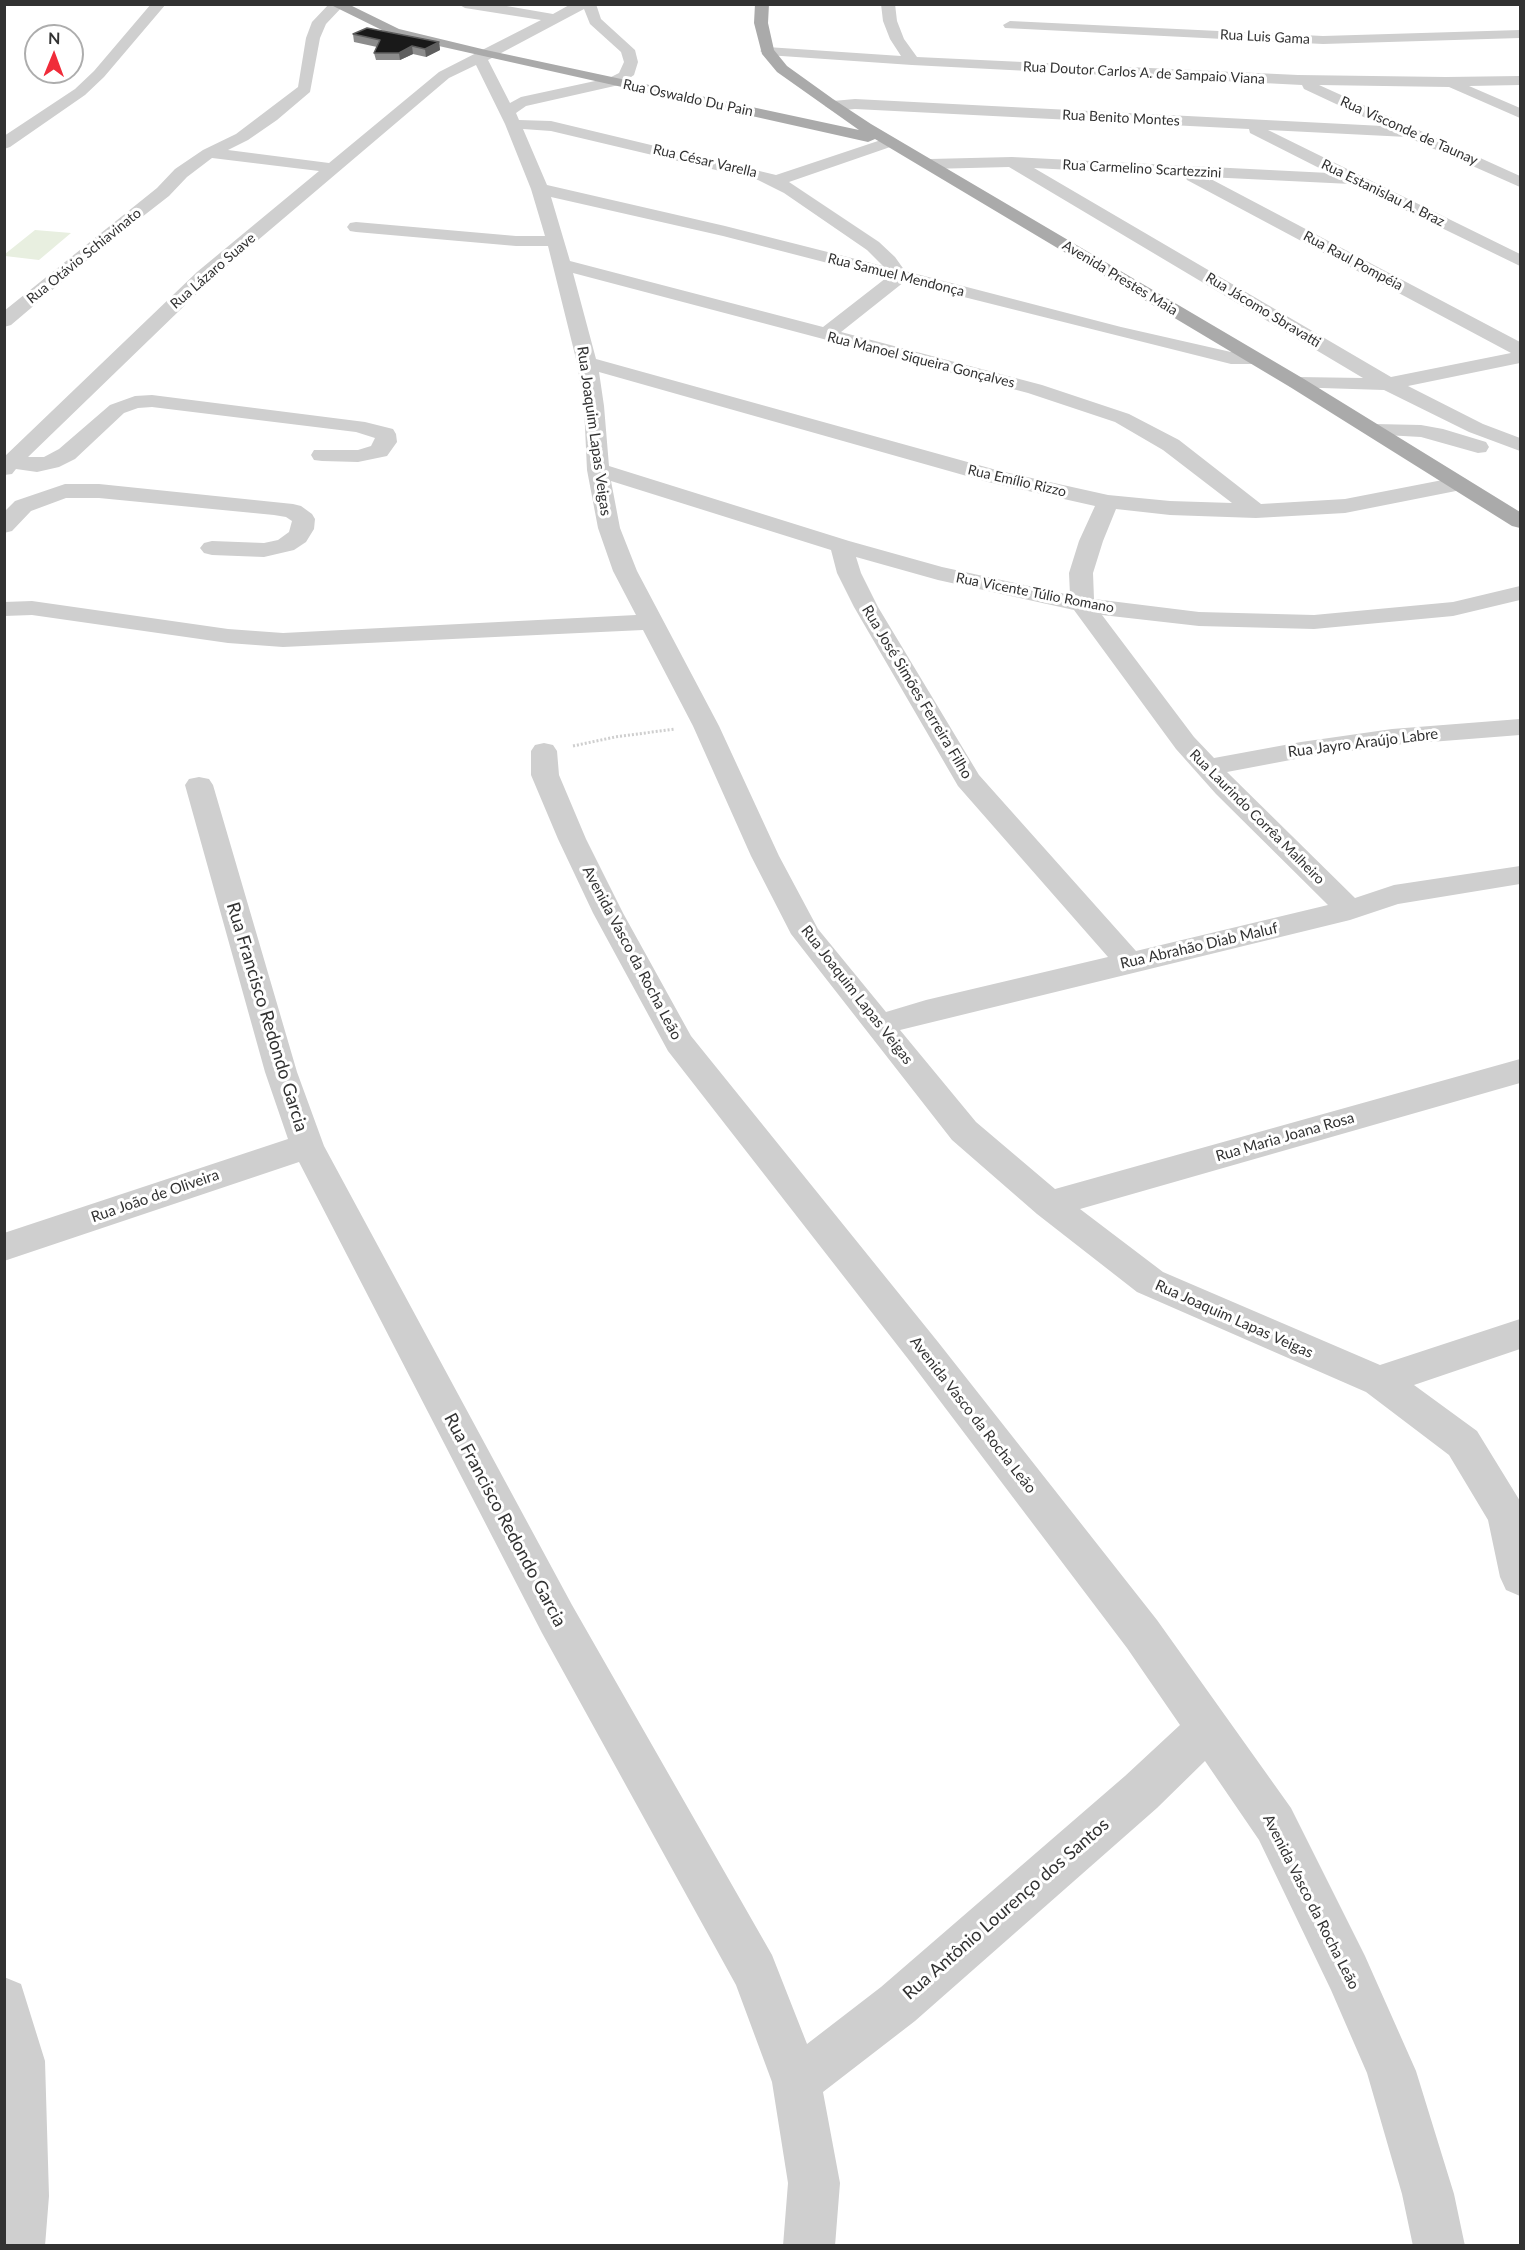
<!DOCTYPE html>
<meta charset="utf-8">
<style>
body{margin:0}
#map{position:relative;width:1525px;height:2250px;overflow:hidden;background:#fff;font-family:Lato,sans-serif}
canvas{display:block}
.frame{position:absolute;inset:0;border:6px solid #323232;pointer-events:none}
.north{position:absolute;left:24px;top:24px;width:60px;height:60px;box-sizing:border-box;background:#fff;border:2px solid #adadad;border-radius:50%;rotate:1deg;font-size:16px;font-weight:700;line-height:24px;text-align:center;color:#323232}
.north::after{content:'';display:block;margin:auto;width:21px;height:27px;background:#f02c3a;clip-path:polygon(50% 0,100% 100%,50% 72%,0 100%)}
</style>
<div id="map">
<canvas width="1525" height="2250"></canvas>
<div class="frame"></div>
<div class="north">N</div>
</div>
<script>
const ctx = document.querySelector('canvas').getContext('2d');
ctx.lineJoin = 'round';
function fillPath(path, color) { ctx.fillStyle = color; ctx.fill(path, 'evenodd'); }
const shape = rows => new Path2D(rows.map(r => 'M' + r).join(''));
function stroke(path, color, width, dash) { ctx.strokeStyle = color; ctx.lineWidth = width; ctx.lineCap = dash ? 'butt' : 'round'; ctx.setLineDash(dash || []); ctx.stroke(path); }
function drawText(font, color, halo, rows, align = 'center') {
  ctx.font = font + ' Lato,sans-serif'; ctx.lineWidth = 6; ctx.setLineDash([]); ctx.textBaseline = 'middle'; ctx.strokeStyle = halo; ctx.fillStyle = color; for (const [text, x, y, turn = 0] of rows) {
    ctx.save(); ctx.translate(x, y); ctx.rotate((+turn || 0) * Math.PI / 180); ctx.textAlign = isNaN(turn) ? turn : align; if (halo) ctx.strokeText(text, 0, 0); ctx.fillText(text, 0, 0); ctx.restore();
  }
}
fillPath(shape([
 [35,230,71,233,39,260,5,256,5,254]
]), '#e8efe0');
stroke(shape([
 [573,746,615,737,675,729]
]), '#cfcfcf', 3, [2, 2]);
fillPath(shape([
 [151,4,166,4,104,77,85,95,10,147,4,149,4,136,75,89,94,71,151,4],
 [329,4,344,5,326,24,320,38,310,92,277,120,248,140,228,150,329,163,439,72,541,20,465,8,458,4,495,4,553,14,571,4,596,4,601,19,635,50,638,62,634,75,619,85,526,106,516,113,519,120,551,121,776,175,884,139,896,139,898,142,896,145,789,182,879,242,895,257,905,271,1121,327,1231,352,1252,352,1259,354,1262,358,1259,362,1252,364,1231,364,904,282,841,332,1042,385,1129,414,1179,440,1261,504,1345,499,1458,477,1466,479,1469,484,1466,489,1345,513,1256,518,1170,515,1116,509,1103,541,1093,573,1094,599,1199,612,1314,615,1453,602,1520,586,1520,600,1453,616,1314,629,1199,626,1102,615,1194,737,1214,758,1301,742,1392,729,1520,719,1520,735,1392,745,1301,758,1227,772,1355,898,1394,885,1520,866,1520,884,1398,904,1350,920,900,1030,976,1122,1055,1189,1520,1059,1520,1083,1080,1209,1163,1272,1380,1365,1520,1319,1520,1349,1414,1385,1477,1431,1520,1501,1520,1596,1506,1590,1500,1577,1488,1520,1449,1455,1366,1392,1137,1292,1037,1214,952,1140,791,934,751,856,693,726,643,630,283,647,228,643,32,615,4,616,4,602,32,601,228,629,283,633,636,615,613,571,598,528,587,470,584,406,577,363,548,246,516,246,356,232,350,231,347,227,350,223,356,222,516,236,545,236,531,189,505,124,476,65,449,78,211,280,28,457,44,457,59,449,110,405,135,396,152,395,365,422,393,429,396,434,397,442,387,456,358,462,322,461,314,460,311,455,314,450,358,450,371,446,375,438,356,432,152,407,138,408,124,413,75,459,59,467,37,472,16,469,12,474,4,475,4,457,197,272,319,171,212,158,187,177,169,196,97,252,11,325,4,327,4,311,157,188,175,169,203,150,236,134,298,87,306,38,312,22,329,4],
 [584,9,590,24,621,52,624,62,619,73,609,78,521,97,510,103,488,60,584,9],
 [523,129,551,131,758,180,784,193,867,250,883,266,725,226,547,185,523,129],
 [551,197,723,236,886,278,823,327,570,261,551,197],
 [573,273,1028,393,1115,422,1163,450,1232,503,1170,501,1108,495,1000,471,596,359,573,273],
 [599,372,988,482,1095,506,1079,541,1069,573,1070,595,942,567,849,541,609,466,604,406,599,372],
 [611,481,831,550,837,573,854,607,958,786,1108,957,926,1000,886,1012,818,929,779,856,719,726,637,571,620,528,611,481],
 [856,557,938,580,1074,610,1176,749,1216,794,1328,905,1136,951,979,775,878,607,861,573,856,557],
 [881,4,895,4,897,21,904,39,917,57,1298,75,1446,77,1520,76,1520,85,1469,86,1520,108,1520,118,1449,87,1319,85,1520,176,1520,187,1407,137,1268,130,1520,254,1520,266,1351,184,1207,177,1520,342,1520,363,1408,386,1483,424,1520,438,1520,451,1469,432,1384,390,1290,387,1287,383,1290,379,1297,377,1363,378,1009,167,930,169,922,164,930,159,1012,157,1329,173,1250,133,1249,129,855,109,833,111,825,106,833,101,855,99,1383,126,1304,89,1302,85,912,65,767,55,760,51,767,47,901,56,890,39,883,21,881,4],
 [1034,168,1185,176,1187,180,1511,353,1391,377,1034,168],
 [1010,21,1323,36,1520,30,1520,38,1323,44,1005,28,1003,25,1010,21],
 [1374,424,1421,425,1443,429,1486,442,1489,447,1486,452,1478,453,1421,437,1367,434,1363,430,1367,426,1374,424],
 [65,484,99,484,293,504,301,506,312,514,315,519,314,529,306,542,294,550,264,557,212,555,204,553,200,548,204,543,212,541,264,543,278,540,289,532,292,521,286,517,274,515,99,498,66,498,31,511,12,531,4,533,4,512,15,501,65,484],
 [544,743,553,745,557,751,559,775,586,839,623,913,691,1036,938,1342,1157,1620,1291,1808,1365,1956,1416,2071,1454,2194,1465,2246,1413,2246,1402,2194,1367,2073,1331,1990,1259,1840,1205,1761,1157,1808,915,2021,823,2092,840,2183,835,2246,783,2246,788,2183,772,2082,736,1985,542,1633,299,1162,4,1261,4,1233,288,1139,265,1072,185,785,189,779,199,777,209,779,213,785,297,1072,324,1146,572,1605,772,1955,807,2044,881,1987,1125,1776,1180,1725,1127,1648,912,1364,668,1051,593,913,558,839,531,775,531,751,535,745,544,743],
 [4,1977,21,1984,45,2061,49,2196,45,2246,4,2246,4,1977]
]), '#cfcfcf');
fillPath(shape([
 [329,4,348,4,399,29,486,50,859,130,777,72,762,54,754,23,755,4,769,4,768,23,774,50,787,66,833,99,871,124,1304,379,1520,512,1520,528,1512,526,1290,387,875,139,868,142,394,36,329,4]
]), '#aaa');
fillPath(shape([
 [353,34,439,42,440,50,426,57,413,54,400,60,376,60,374,53,377,47,354,42]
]), '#8c8c8c');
fillPath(shape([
 [439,42,440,50,426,57,425,49],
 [412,46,413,54,400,60,399,53]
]), '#5e5e5e');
const building = shape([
 [367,28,439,42,425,49,412,46,399,53,374,53,380,40,353,34,367,28]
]);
fillPath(building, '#191919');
stroke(building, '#5e5e5e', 1.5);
drawText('14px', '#323232', '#fff', [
 ["Rua Luis Gama",1265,37,3],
 ["Rua Doutor Carlos A. de Sampaio Viana",1144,73,3],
 ["Rua Oswaldo Du Pain",688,98,12],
 ["Rua Benito Montes",1121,118,3],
 ["Rua Visconde de Taunay",1409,131,24],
 ["Rua César Varella",705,161,13],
 ["Rua Carmelino Scartezzini",1142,169,3],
 ["Rua Estanislau A. Braz",1383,193,26],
 ["Rua Otávio Schiavinato",84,256,-39],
 ["Rua Raul Pompéia",1353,261,28],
 ["Rua Lázaro Suave",213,271,-41],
 ["Rua Samuel Mendonça",896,275,14],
 ["Avenida Prestes Maia",1120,278,31],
 ["Rua Jácomo Sbravatti",1263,310,31],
 ["Rua Manoel Siqueira Gonçalves",921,360,14],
 ["Rua Emílio Rizzo",1017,481,13],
 ["Rua Vicente Túlio Romano",1035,593,11],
 ["Rua Laurindo Corrêa Malheiro",1257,817,45]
]);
drawText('15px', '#323232', '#fff', [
 ["Rua Joaquim Lapas Veigas",594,431,82],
 ["Rua José Simões Ferreira Filho",917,692,59],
 ["Rua Jayro Araújo Labre",1363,743,-7],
 ["Rua Abrahão Diab Maluf",1199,946,-13],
 ["Avenida Vasco da Rocha Leão",632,953,62],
 ["Rua Joaquim Lapas Veigas",857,995,52],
 ["Rua Maria Joana Rosa",1285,1137,-16],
 ["Rua João de Oliveira",155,1196,-19],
 ["Rua Joaquim Lapas Veigas",1234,1319,24],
 ["Avenida Vasco da Rocha Leão",973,1415,52],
 ["Avenida Vasco da Rocha Leão",1311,1902,63]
]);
drawText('18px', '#323232', '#fff', [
 ["Rua Francisco Redondo Garcia",267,1017,73],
 ["Rua Francisco Redondo Garcia",505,1520,62],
 ["Rua Antônio Lourenço dos Santos",1006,1909,-41]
]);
</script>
